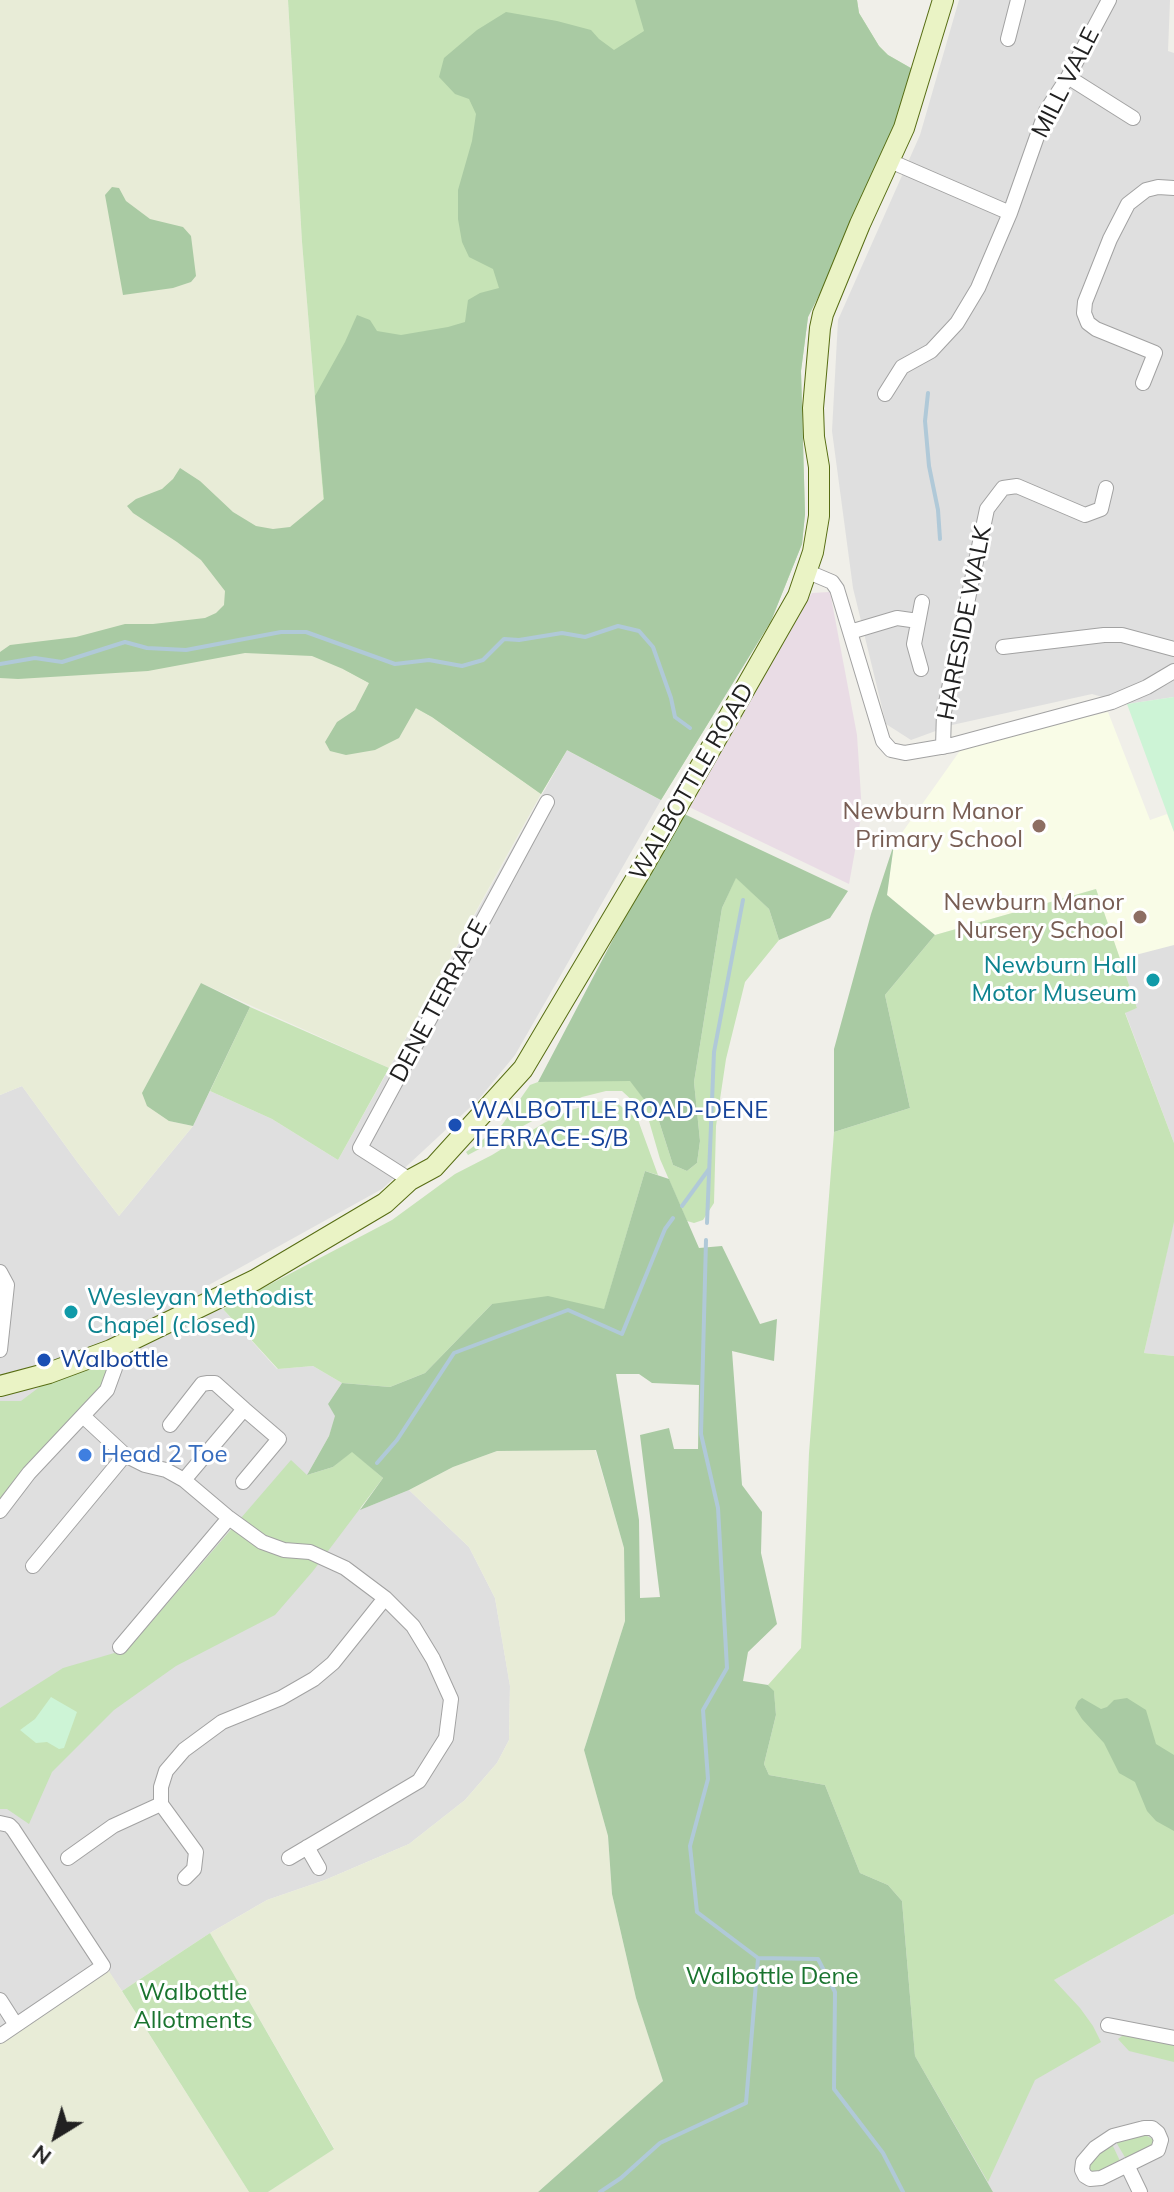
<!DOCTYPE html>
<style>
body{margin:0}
#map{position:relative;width:1174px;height:2192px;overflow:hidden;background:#f0efe9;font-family:Mulish,sans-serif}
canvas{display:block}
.north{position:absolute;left:16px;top:2096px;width:80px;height:80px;-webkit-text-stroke:6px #fff;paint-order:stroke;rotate:217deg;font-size:22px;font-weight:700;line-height:32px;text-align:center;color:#212121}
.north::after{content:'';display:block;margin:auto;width:28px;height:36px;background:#212121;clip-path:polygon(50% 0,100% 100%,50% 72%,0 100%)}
</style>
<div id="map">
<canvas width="1174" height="2192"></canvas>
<div class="north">N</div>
</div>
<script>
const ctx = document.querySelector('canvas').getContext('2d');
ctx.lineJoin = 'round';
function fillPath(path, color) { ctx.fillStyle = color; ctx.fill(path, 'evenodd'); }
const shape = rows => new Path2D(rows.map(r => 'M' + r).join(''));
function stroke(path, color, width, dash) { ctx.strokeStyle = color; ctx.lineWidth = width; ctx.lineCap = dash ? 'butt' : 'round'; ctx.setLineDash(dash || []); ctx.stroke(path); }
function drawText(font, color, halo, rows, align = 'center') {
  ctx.font = font + ' Mulish,sans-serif'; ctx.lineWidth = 6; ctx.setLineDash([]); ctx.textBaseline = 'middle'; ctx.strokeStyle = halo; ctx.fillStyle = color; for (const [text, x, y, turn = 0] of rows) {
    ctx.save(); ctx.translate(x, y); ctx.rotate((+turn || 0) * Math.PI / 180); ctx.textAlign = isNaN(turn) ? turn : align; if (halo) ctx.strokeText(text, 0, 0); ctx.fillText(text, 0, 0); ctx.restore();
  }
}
fillPath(shape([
 [959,0,1170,0,1168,51,1174,53,1174,697,1127,704,1092,694,952,725,911,740,886,724,853,588,832,431,838,320,920,135],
 [567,750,661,800,515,1055,479,1099,382,1189,207,1286,223,1309,277,1369,313,1366,342,1383,328,1404,336,1416,329,1436,308,1473,362,1509,409,1490,469,1547,495,1598,510,1686,509,1740,497,1763,465,1800,409,1844,325,1880,267,1900,210,1933,122,1991,108,1971,0,2043,0,1095,22,1086,78,1163,119,1216,193,1126,210,1091,272,1119,338,1160],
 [1174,940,1174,1143,1125,1012,1137,1008,1120,959],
 [1174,1222,1174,1356,1144,1353,1173,1224],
 [1174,1914,1174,2192,993,2192,915,2056]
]), '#dfdfdf');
fillPath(shape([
 [830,592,857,735,862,812,849,884,685,805,812,593]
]), '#e9dce5');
fillPath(shape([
 [1108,712,1150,820,1167,814,1174,832,1174,945,1120,959,1096,889,935,935,887,895,894,844,964,745]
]), '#f9fce7');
fillPath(shape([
 [0,0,288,0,302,242,324,506,343,669,432,717,541,794,389,1068,201,983,169,1121,193,1126,119,1216,78,1163,22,1086,0,1095],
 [595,1449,624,1548,625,1621,584,1750,608,1836,612,1894,636,1998,663,2081,538,2192,268,2192,334,2148,210,1933,267,1900,325,1880,409,1844,465,1800,497,1763,509,1740,510,1686,495,1598,469,1547,409,1490,453,1467,497,1451],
 [109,1971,249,2192,0,2192,0,2043]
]), '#e8ecd7');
fillPath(shape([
 [288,0,857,0,859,13,879,46,888,55,916,71,874,186,808,317,801,371,805,514,802,544,771,621,661,800,567,750,541,794,432,717,343,669,324,506,302,242],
 [736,877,769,909,779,940,745,982,726,1059,716,1126,714,1203,703,1220,694,1223,687,1221,660,1159,649,1121,635,1103,622,1091,606,1091,582,1097,555,1109,468,1155,466,1152,502,1125,530,1085,538,1082,582,1080,631,1081,658,1118,673,1165,687,1171,697,1163,700,1141,694,1082,722,908],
 [1096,889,1137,1008,1125,1013,1174,1143,1174,1222,1144,1353,1174,1356,1174,1914,1054,1980,1080,2008,1093,2026,1101,2042,1035,2080,988,2182,915,2056,902,1901,888,1885,860,1873,825,1785,769,1775,764,1764,776,1715,774,1692,768,1685,801,1648,809,1453,834,1132,910,1108,885,995,935,935],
 [250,1007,389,1068,338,1160,272,1119,210,1091],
 [611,1098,638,1120,658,1175,645,1171,604,1310,492,1304,425,1373,390,1387,342,1383,313,1366,278,1369,223,1309,392,1220,455,1174,492,1155,544,1123,568,1111],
 [103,1366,108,1374,100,1389,0,1504,0,1401,21,1401,46,1382],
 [352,1451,383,1478,313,1571,275,1615,176,1666,114,1710,52,1772,29,1824,7,1809,0,1809,0,1708,63,1668,128,1649,291,1460,307,1475,333,1467],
 [210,1933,334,2149,268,2192,249,2192,122,1991],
 [1126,2033,1174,2041,1174,2062,1129,2051,1118,2039],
 [1145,2135,1153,2139,1153,2145,1126,2159,1116,2142],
 [1112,2144,1120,2161,1094,2173,1088,2172,1089,2160]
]), '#c6e3b6');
fillPath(shape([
 [635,0,857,0,859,13,879,46,888,55,916,71,874,186,808,317,801,371,805,514,802,544,771,621,661,800,567,750,541,794,432,717,416,708,399,738,375,750,346,755,330,751,325,742,337,722,355,710,369,683,343,669,312,656,245,653,148,671,18,679,0,678,0,652,10,645,76,637,125,624,153,624,205,618,216,613,224,605,225,591,201,560,177,542,133,513,127,506,136,499,162,489,173,479,180,468,200,481,233,512,256,526,273,529,290,527,324,499,315,396,345,342,357,315,370,320,377,331,401,335,448,327,465,322,468,300,480,293,499,288,493,269,469,257,462,242,458,219,458,190,472,141,476,114,469,99,455,94,439,77,444,58,477,30,506,12,557,21,591,30,599,39,614,50,644,31],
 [112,187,119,188,126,201,150,219,183,227,191,236,196,276,191,282,173,288,123,295,105,195],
 [680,812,848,891,830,918,779,940,769,909,736,878,722,908,694,1082,700,1141,697,1163,687,1171,673,1165,658,1118,630,1081,538,1082],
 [894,844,887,895,935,935,885,995,910,1108,834,1132,834,1049,871,914],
 [201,983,250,1007,193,1126,169,1121,147,1106,142,1093],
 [645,1171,669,1179,699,1248,722,1246,760,1324,777,1319,774,1361,732,1351,742,1485,762,1512,761,1553,777,1624,748,1652,743,1681,768,1685,774,1691,776,1715,764,1764,769,1775,825,1785,860,1873,888,1885,902,1901,915,2056,993,2192,538,2192,663,2081,636,1998,612,1894,608,1836,584,1750,625,1621,624,1548,596,1450,497,1451,453,1467,409,1490,360,1510,383,1478,352,1452,333,1467,307,1475,329,1436,335,1416,328,1404,342,1383,390,1387,425,1373,492,1304,548,1296,604,1309],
 [616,1374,639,1374,652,1383,699,1385,698,1449,674,1449,669,1428,640,1435,660,1597,640,1598,639,1520],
 [1082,1698,1101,1709,1107,1707,1114,1700,1127,1698,1146,1710,1156,1744,1174,1755,1174,1831,1156,1821,1147,1811,1135,1782,1119,1773,1104,1743,1082,1719,1075,1708,1078,1701]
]), '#a9caa3');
fillPath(shape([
 [1174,697,1174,832,1127,704],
 [51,1697,77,1712,64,1748,59,1749,47,1742,36,1743,20,1730,35,1719]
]), '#cdf4d6');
stroke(shape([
 [928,393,925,421,929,466,938,510,940,539],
 [0,664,35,658,62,662,125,642,147,648,186,650,281,632,306,632,395,664,429,660,462,666,483,660,504,639,519,640,562,633,585,637,618,626,639,631,653,647,671,698,675,717,690,728],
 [682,1206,709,1169],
 [707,1223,714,1052,743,900],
 [706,1240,701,1434,718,1508,727,1668,703,1710,708,1779,690,1846,697,1912,758,1958,818,1959,835,1992,834,2089,883,2153,903,2192],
 [377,1463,397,1440,454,1353,568,1310,622,1334,665,1229,673,1218],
 [600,2192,621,2178,660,2143,746,2103,758,1959]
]), '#b0c9d8', 4);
const street = shape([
 [1008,39,1018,0],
 [1068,77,1133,118],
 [890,161,1010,213],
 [1143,383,1155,353,1096,329,1088,323,1084,313,1085,302,1110,239,1128,204,1146,190,1158,187,1174,188],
 [885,394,902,367,931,351,957,323,978,288,1010,213,1046,111,1068,77,1109,0],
 [806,571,832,582,837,589,883,741,891,750,905,753,952,745,1112,702,1147,687,1174,671],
 [850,632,897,618,918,621],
 [1003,647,1104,635,1122,635,1174,649],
 [921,669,914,644,922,602],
 [943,747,944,712,987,509,1003,488,1017,486,1085,515,1101,509,1106,488],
 [410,1180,360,1148,547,802],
 [0,1272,7,1285,0,1350],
 [83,1416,125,1455,145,1465,166,1470,184,1480,229,1518,262,1542,284,1550,310,1552,345,1568,385,1598,413,1626,433,1659,451,1699,446,1738,419,1781,289,1858],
 [170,1425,202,1384,208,1383,215,1383,244,1409,184,1480],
 [243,1482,279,1439,244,1409],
 [0,1511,29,1473,107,1390,115,1368,111,1350],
 [33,1566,125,1455],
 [120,1647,229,1518],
 [0,1823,9,1825,13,1829,103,1966,0,2036],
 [307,1847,319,1868],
 [68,1858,113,1826,161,1804],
 [185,1878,194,1869,196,1852,161,1804,161,1787,166,1771,184,1750,222,1722,281,1698,314,1679,333,1663,385,1598],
 [0,2000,16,2025],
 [1108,2025,1174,2038],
 [1144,2128,1152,2128,1158,2133,1161,2140,1158,2150,1101,2178,1090,2179,1085,2176,1082,2170,1083,2162,1095,2148,1113,2136,1144,2128],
 [1127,2165,1140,2192]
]);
const secondary = shape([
 [0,1386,49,1373,111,1350,255,1280,385,1203,410,1180,434,1167,523,1069,643,867,798,596,813,552,819,516,819,467,814,437,813,408,820,328,823,314,860,224,904,128,943,0]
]);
stroke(street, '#a2a2a2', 16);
stroke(secondary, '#576d13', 22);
stroke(street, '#fff', 14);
stroke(secondary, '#eaf3c5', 20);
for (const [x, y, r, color] of [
 [1039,826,8,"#8d6e63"],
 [1140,917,8,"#8d6e63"],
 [1153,980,8,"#0f9aa8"],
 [455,1125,8,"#1a4fb4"],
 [71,1312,8,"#0f9aa8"],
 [44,1360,8,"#1a4fb4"],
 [85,1455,8,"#3f7fe0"]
]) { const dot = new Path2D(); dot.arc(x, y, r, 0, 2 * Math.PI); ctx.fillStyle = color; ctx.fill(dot); stroke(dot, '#fff', 3); }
drawText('24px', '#212121', '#fff', [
 ["MILL VALE",1066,83,-63],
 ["HARESIDE WALK",965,623,-79],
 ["WALBOTTLE ROAD",692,782,-60],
 ["DENE TERRACE",439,1001,-62]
]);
drawText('24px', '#785e54', '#fff', [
 ["Newburn Manor",1023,812],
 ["Primary School",1023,840],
 ["Newburn Manor",1124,903],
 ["Nursery School",1124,931]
], 'right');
drawText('24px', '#0d838f', '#fff', [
 ["Newburn Hall",1137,966],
 ["Motor Museum",1137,994],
 ["Wesleyan Methodist",87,1298,"left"],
 ["Chapel (closed)",87,1326,"left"]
], 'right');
drawText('24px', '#164399', '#fff', [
 ["WALBOTTLE ROAD-DENE",471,1111],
 ["TERRACE-S/B",471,1139],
 ["Walbottle",60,1360]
], 'left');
drawText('24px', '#366cbe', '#fff', [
 ["Head 2 Toe",101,1455]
], 'left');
drawText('24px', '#1a742f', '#fff', [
 ["Walbottle Dene",772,1977],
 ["Walbottle",193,1993],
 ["Allotments",193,2021]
]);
</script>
